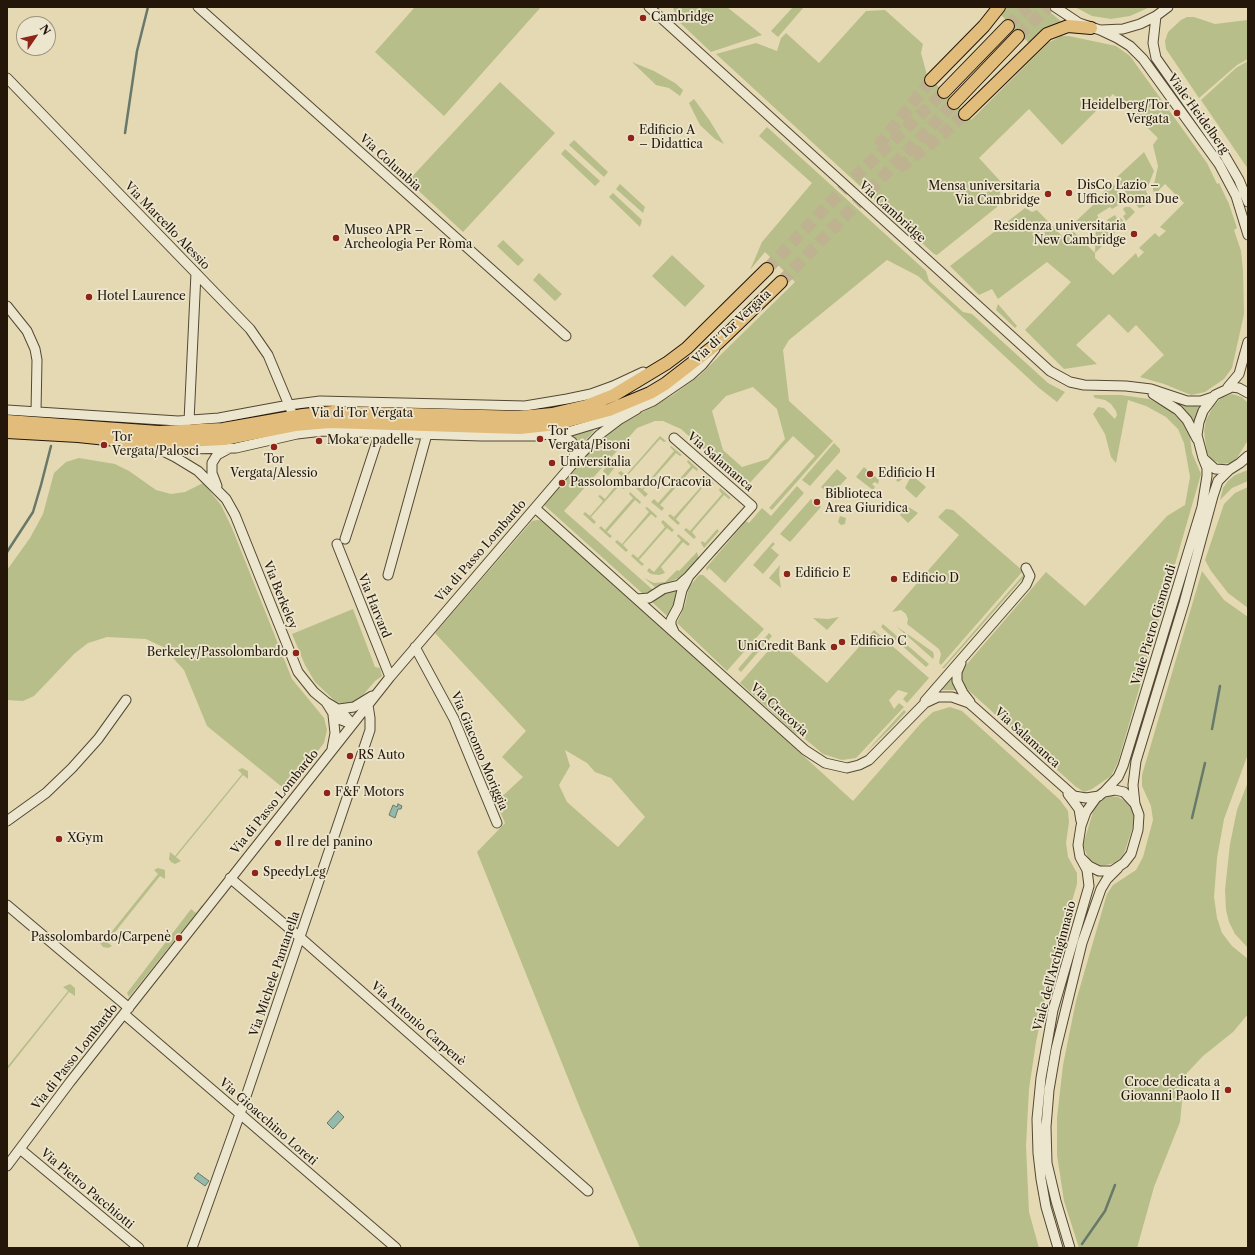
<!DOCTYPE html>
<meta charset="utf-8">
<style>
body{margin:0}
#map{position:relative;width:1255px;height:1255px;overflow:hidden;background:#e4d9b3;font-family:"Libre Caslon Text",serif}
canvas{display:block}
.frame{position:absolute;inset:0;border:8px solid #24170a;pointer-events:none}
.north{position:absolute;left:16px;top:16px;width:40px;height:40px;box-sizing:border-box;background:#ede6ce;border:1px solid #9d9380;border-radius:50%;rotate:56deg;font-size:11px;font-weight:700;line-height:16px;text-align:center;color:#24170a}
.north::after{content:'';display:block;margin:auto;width:14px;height:18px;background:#8f2418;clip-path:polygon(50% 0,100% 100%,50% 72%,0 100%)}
</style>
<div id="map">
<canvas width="1255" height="1255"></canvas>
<div class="frame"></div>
<div class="north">N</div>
</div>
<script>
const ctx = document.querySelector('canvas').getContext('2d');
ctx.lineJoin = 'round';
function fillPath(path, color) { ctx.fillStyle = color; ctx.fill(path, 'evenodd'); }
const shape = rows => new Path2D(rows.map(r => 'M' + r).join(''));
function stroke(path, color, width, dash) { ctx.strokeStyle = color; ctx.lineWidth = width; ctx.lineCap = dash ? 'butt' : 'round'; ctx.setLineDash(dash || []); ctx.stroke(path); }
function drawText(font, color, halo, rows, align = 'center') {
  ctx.font = font + ' "Libre Caslon Text",serif'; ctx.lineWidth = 3.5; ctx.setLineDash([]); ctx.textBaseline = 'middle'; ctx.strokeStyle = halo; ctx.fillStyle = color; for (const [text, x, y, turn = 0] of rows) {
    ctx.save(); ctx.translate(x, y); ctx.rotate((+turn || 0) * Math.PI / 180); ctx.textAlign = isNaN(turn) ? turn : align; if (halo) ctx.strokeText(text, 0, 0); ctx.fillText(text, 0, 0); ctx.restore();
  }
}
fillPath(shape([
 [415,7,541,7,444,116,375,52],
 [673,7,727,7,762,35,711,52,677,20],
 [793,7,804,7,778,37,771,31],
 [1006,7,1044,7,1063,23,1030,44,1000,14],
 [1075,7,1150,7,1130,16,1111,19,1092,16],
 [885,10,923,44,921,53,927,75,971,120,1048,43,1061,36,1069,36,1116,46,1130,56,1207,163,1217,184,1219,183,1229,204,1237,228,1234,230,1241,251,1243,270,1244,314,1232,368,1224,379,1205,392,1191,395,1164,384,1140,377,1164,355,1136,325,1128,333,1109,314,1076,345,1097,364,1064,369,1025,330,1071,282,1047,262,998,299,992,289,979,295,950,266,1025,208,1032,212,1037,210,1062,236,1067,231,1073,231,1095,253,1096,227,1099,226,1103,231,1106,229,1111,237,1095,253,1095,258,1113,275,1136,253,1138,258,1144,252,1139,248,1155,233,1159,237,1166,231,1160,227,1184,203,1165,184,1154,195,1153,189,1158,166,1153,145,1158,138,1113,94,1062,145,1029,109,979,158,1002,183,997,207,937,255,934,254,716,54,756,43,777,51,781,38,786,33,819,63,866,11],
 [1187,17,1194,17,1215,24,1248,20,1248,59,1237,65,1199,98,1166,49,1165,41,1168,32,1181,20],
 [1248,61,1248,169,1201,100,1236,68],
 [632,62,654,71,675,83,683,90,680,96,669,88,656,85],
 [500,82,555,133,463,232,408,181],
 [694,99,710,121,724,144,715,139,700,125,689,103],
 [767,127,926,271,929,281,963,312,972,314,1048,383,1065,392,1057,402,1039,388,918,276,887,260,789,340,783,350,789,401,833,441,772,510,769,508,815,456,793,436,746,487,681,429,663,421,655,421,637,428,564,511,653,590,646,593,642,593,544,505,597,442,616,427,673,395,699,376,795,282,765,252,750,270,762,242,812,183,759,136],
 [753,387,777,409,785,439,768,459,742,467,723,450,712,411,726,396],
 [574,140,608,172,604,177,569,145],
 [565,149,600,181,595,186,561,154],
 [1144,152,1154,171,1146,191,1150,200,1143,207,1139,208,1134,202,1135,200,1132,198,1130,199,1116,178],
 [1112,182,1123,198,1122,203,1112,209,1110,207,1097,215,1099,219,1089,226,1078,226,1076,229,1072,225,1092,206],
 [620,184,645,207,643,213,616,189],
 [613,193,642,220,640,227,609,197],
 [1125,207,1130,207,1135,212,1126,221,1123,216,1126,214,1123,209],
 [1115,215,1118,220,1121,218,1125,223,1112,235,1108,229,1110,227,1107,220],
 [503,240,524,260,518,266,497,246],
 [672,255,705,286,685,307,652,276],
 [539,273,562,294,555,301,533,280],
 [998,304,1017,326,1015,328,996,310],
 [1232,394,1242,397,1248,403,1248,440,1237,458,1230,463,1221,464,1212,460,1207,453,1204,431,1206,420,1214,405,1221,398],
 [1093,395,1121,395,1149,399,1171,411,1183,424,1190,437,1192,453,1201,474,1118,762,1111,776,1092,789,1084,792,1075,786,967,689,963,685,961,671,1046,572,1085,606,1167,516,1185,505,1190,477,1184,443,1178,429,1166,417,1146,406,1128,400,1116,463,1111,457,1105,434,1093,414,1098,407,1104,408,1115,419,1117,415,1116,411,1111,404,1105,400,1095,398],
 [1171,401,1203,403,1194,423],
 [592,429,594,431,581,445,573,437,572,435],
 [660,436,666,441,664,442,660,439,627,476,632,480,629,483,618,473,621,471,626,475],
 [834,443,840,449,840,452,810,486,802,480],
 [671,446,682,455,680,456,676,453,643,490,648,494,645,497,635,487,637,485,642,489,674,451,670,447],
 [79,458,115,464,129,471,156,490,171,494,185,492,203,483,221,505,232,528,292,679,324,718,327,730,324,743,287,791,207,726,184,670,163,647,146,639,107,637,88,643,74,654,34,696,23,701,7,700,7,570,30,538,43,514,54,473,66,462],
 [688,460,698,469,697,471,693,468,660,505,664,508,662,511,651,502,654,499,658,503,691,466,687,462],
 [610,462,615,467,608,476,603,471],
 [864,467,879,480,878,484,875,482,872,484,875,487,873,490,856,477],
 [837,469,847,478,831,495,821,487],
 [1248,470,1248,481,1232,488,1220,500,1223,488,1228,481,1235,475],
 [907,471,926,487,916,498,905,488,910,478,907,476,898,482,896,480],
 [704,474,714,484,713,485,708,481,676,519,680,523,678,525,668,516,670,514,674,517,707,480,703,476],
 [614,478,625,488,623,489,619,486,591,517,596,522,594,524,583,514,585,512,590,516,603,501,598,496,600,495,605,499,617,484,613,480],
 [797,486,804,493,725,583,709,568,707,571,706,568,746,521,749,523,762,508,771,516],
 [1248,487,1248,608,1228,593,1211,571,1205,560,1224,504,1235,493],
 [720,488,731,498,729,499,724,495,692,532,696,537,694,539,684,530,686,528,690,531,722,494,719,490],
 [630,492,641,502,640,504,635,500,607,532,612,536,610,538,599,528,601,526,605,530,633,498,629,494],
 [811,499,821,507,790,542,780,534],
 [907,506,918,513,908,523,900,515,902,511,906,514,908,511,905,508],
 [647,507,657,516,656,518,651,514,623,545,628,550,626,552,615,542,617,540,622,544,649,512,645,508],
 [946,509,953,510,1023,571,941,665,939,663,941,654,939,649,907,624,908,619,906,614,901,610,892,612,959,535,938,517],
 [840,516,846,518,845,524,841,525,838,522],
 [537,520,545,521,853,801,922,722,933,712,950,707,962,711,1060,800,1068,811,1069,822,1066,843,1068,857,1077,873,1077,884,1049,980,1036,1042,1029,1089,1026,1146,1029,1212,1039,1248,640,1248,580,1108,477,852,505,823,496,802,523,777,502,757,526,731,435,633,532,521],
 [565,750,587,763,595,772,611,778,645,817,618,847,567,802,559,785,570,766],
 [663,520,674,530,672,532,667,528,639,560,644,564,642,566,631,556,633,554,638,558,665,527,661,522],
 [717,529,719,531,704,548,701,543,702,541,705,543],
 [678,534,690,544,688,546,683,542,661,567,665,573,659,575,651,574,647,571,649,568,654,572,681,540,677,536],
 [773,542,775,544,771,548,779,555,763,574,753,565],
 [697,552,699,559,686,574,684,573,679,578,655,587,644,578,654,583,665,582,677,570,679,571],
 [780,565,779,575,781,588,769,578],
 [1202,571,1224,600,1248,617,1248,754,1224,819,1217,858,1214,897,1217,918,1222,933,1232,946,1248,959,1248,1014,1233,1032,1203,1056,1187,1073,1184,1081,1180,1122,1154,1187,1137,1248,1079,1248,1064,1201,1057,1155,1057,1118,1063,1065,1076,1001,1107,894,1113,885,1136,870,1143,857,1153,820,1151,806,1142,786,1142,775],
 [1024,574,1024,577,944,668,942,668],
 [699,575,703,575,764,629,727,671,677,623,685,605,689,587],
 [673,590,676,592,678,600,669,615,667,616,653,603,653,601,660,595],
 [353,609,375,667,380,668,382,676,375,681,357,702,342,704,335,701,315,682,305,665,292,634],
 [839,617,827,630,813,618,828,619],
 [883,624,929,664,926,667,881,627],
 [896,626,933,652,934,656,933,659],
 [874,630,929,678,907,703,903,699,908,693,898,690,889,700,894,709,899,703,904,707,856,758,842,760,823,754,798,733,796,734,740,683,776,642,782,648,784,646,827,683],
 [769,633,772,636,741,672,738,669],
 [950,678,953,680,957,690,940,690],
 [904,710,906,712,891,728,865,753],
 [242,768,248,771,248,779,243,775,176,857,181,861,175,864,171,862,169,859,170,852,175,856,242,774,238,770],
 [1248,782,1248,948,1235,934,1229,922,1226,910,1225,890,1230,844,1237,810],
 [1110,796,1118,797,1125,801,1131,808,1134,817,1133,826,1125,851,1120,859,1115,863,1101,866,1089,860,1083,845,1095,805,1101,800],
 [158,868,165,870,165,879,160,876,107,942,112,946,108,948,103,947,100,943,101,936,105,940,158,874,154,870],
 [202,905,203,905,129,997,127,993,191,909,196,913],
 [70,984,75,988,75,996,69,992,7,1070,7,1067,68,991,63,987]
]), '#b7be8a');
const water = shape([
 [398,804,402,806,401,809,398,809,395,818,389,815,393,805,397,807,398,804],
 [338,1111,344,1117,333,1129,327,1123,338,1111],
 [198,1173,209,1181,205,1186,194,1178,198,1173]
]);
fillPath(water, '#95baac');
stroke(water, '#68796b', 1);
stroke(shape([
 [125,133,137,51,148,7],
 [7,552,33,512,41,485,51,446],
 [1212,729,1220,686],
 [1192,818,1205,763],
 [1082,1244,1105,1211,1115,1185]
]), '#68796b', 2.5);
stroke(shape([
 [1008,26,1028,7],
 [1018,36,1048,7],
 [878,146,931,80],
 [899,168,938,138,965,114],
 [767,269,853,179,944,92],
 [781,282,954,103]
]), '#beb291', 12, [12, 6]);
const minor = shape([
 [198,7,566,336],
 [649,7,1050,371,1070,382,1084,385,1126,386,1151,389,1187,401,1201,401,1213,397],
 [1055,7,1079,23,1100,30,1117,38,1130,46,1143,59,1219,164,1236,196,1248,235],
 [1156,16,1153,43,1156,58,1225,156,1239,180,1248,202],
 [1101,30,1123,29,1140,24,1156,16,1168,7],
 [7,78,250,329,268,355,291,410],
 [7,306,27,331,35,349,37,360,36,412],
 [1228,387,1239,374,1248,342],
 [1248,393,1239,388,1232,387,1215,395,1203,411,1199,422,1197,435,1203,458,1215,469,1229,470,1240,463,1248,456],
 [1153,394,1178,410,1187,420,1197,439],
 [7,410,178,421,219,418,289,405,320,401,525,406,567,399,591,394,613,386,643,372],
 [189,421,196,273],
 [554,436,566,438,572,442,575,451,573,463],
 [674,438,752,506,689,576],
 [163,446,186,449,236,448,297,434,323,431,481,436,534,436,571,431,614,418,653,401,691,375,702,365,715,349],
 [157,448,175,457,198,471,226,499,235,515,298,672,314,692,326,702,341,711,352,724],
 [217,486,212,473,212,463,217,455,228,449],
 [535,508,805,750,825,763,847,768,859,765,869,760,925,703,938,697,952,697,969,703,976,709,1074,796,1086,798,1099,796],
 [345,539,380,432],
 [337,544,390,677],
 [388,575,427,434],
 [637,599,649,598,663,589,679,585,689,576,682,590,678,607,671,620,671,625,674,632],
 [415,647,454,719,497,823],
 [961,663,957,672,957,681,963,693,970,702],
 [925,701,1026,585,1030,576,1026,568],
 [326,702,336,718,352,724],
 [339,709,354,707,372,696],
 [332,749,335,733,333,715],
 [1115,790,1124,792,1135,804,1139,815,1138,830,1131,854,1124,863,1112,871,1099,871,1089,866,1080,857,1078,845,1081,826,1086,812,1096,798,1104,792,1115,790],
 [1104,792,1118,777,1123,766,1202,507,1207,476,1207,468,1203,458],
 [1068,794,1079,809,1081,821],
 [1135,804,1133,785,1136,761,1184,603,1213,496,1218,481,1229,470],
 [7,821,46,793,72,768,98,739,126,700],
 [230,878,303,940,588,1191],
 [7,905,129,1008],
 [124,1014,396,1248],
 [20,1149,139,1248],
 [7,1166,70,1082,390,677,582,453,599,435,620,419,637,409],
 [192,1248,240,1114,370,730,370,718,368,705],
 [1058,1248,1046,1207,1041,1179,1038,1153,1037,1119,1041,1078,1053,1010,1089,886,1087,870,1080,857],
 [1070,1248,1056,1201,1047,1163,1046,1127,1049,1090,1056,1049,1082,943,1101,889,1107,879,1118,868]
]);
const major = shape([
 [931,80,984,26,999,7],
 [944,92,1008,26],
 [954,103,1018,36],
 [965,114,1047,34,1068,26,1091,28],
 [7,421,159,432,223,429,303,415,333,412,520,417,552,414,586,406,614,395,667,363,687,348,767,269],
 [7,432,78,436,145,443,224,439,295,425,329,422,520,428,556,424,609,410,650,393,665,384,718,343,781,282]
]);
stroke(minor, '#544834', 11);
stroke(major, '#24170a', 14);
stroke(minor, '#ede6ce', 9);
stroke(major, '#e2bc7a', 12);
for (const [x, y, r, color] of [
 [643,18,4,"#8f2418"],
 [1177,113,4,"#8f2418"],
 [631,138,4,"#8f2418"],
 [1069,193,4,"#8f2418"],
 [1048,194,4,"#8f2418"],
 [1134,234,4,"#8f2418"],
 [336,238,4,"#8f2418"],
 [89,297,4,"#8f2418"],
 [540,439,4,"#8f2418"],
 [319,441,4,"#8f2418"],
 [104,445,4,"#8f2418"],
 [274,447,4,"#8f2418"],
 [552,463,4,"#8f2418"],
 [870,474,4,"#8f2418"],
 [562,483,4,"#8f2418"],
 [817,502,4,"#8f2418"],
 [787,574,4,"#8f2418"],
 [894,579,4,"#8f2418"],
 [842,642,4,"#8f2418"],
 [834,647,4,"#8f2418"],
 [296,653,4,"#8f2418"],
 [350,756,4,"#8f2418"],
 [327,793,4,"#8f2418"],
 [59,839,4,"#8f2418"],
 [278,843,4,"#8f2418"],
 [255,873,4,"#8f2418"],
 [179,938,4,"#8f2418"],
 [1228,1090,4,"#8f2418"]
]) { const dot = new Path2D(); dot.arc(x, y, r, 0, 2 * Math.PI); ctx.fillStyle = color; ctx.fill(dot); stroke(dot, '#ede6ce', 1.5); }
drawText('12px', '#24170a', '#ede6ce', [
 ["Cambridge",651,18],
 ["Heidelberg/Tor",1169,106,"right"],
 ["Vergata",1169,120,"right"],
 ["Edificio A",639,131],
 ["– Didattica",639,145],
 ["DisCo Lazio –",1077,186],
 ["Ufficio Roma Due",1077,200],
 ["Mensa universitaria",1040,187,"right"],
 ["Via Cambridge",1040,201,"right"],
 ["Residenza universitaria",1126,227,"right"],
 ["New Cambridge",1126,241,"right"],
 ["Museo APR –",344,231],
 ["Archeologia Per Roma",344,245],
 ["Hotel Laurence",97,297],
 ["Tor",548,432],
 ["Vergata/Pisoni",548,446],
 ["Tor",112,438],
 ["Vergata/Palosci",112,452],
 ["Moka e padelle",327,441],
 ["Tor",274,460,"center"],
 ["Vergata/Alessio",274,474,"center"],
 ["Universitalia",560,463],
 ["Edificio H",878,474],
 ["Passolombardo/Cracovia",570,483],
 ["Biblioteca",825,495],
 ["Area Giuridica",825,509],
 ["Edificio E",795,574],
 ["Edificio D",902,579],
 ["Edificio C",850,642],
 ["UniCredit Bank",826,647,"right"],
 ["Berkeley/Passolombardo",288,653,"right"],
 ["RS Auto",358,756],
 ["F&F Motors",335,793],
 ["XGym",67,839],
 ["Il re del panino",286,843],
 ["SpeedyLeg",263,873],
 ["Passolombardo/Carpenè",171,938,"right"],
 ["Croce dedicata a",1220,1083,"right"],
 ["Giovanni Paolo II",1220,1097,"right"]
], 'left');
drawText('12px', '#24170a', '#ede6ce', [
 ["Viale Heidelberg",1198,114,54],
 ["Via Columbia",390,163,42],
 ["Via Cambridge",892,212,42],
 ["Via Marcello Alessio",167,226,46],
 ["Via di Tor Vergata",732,327,-43],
 ["Via di Tor Vergata",362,414],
 ["Via Salamanca",720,462,41],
 ["Via di Passo Lombardo",481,551,-49],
 ["Via Berkeley",280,595,68],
 ["Via Harvard",374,606,68],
 ["Viale Pietro Gismondi",1154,625,-73],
 ["Via Cracovia",779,710,42],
 ["Via Salamanca",1027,738,42],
 ["Via Giacomo Moriggia",479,751,67],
 ["Via di Passo Lombardo",275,802,-51],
 ["Viale dell'Archiginnasio",1055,966,-75],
 ["Via Michele Pantanella",275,974,-71],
 ["Via Antonio Carpenè",418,1024,41],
 ["Via di Passo Lombardo",75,1057,-52],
 ["Via Gioacchino Loreti",268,1122,41],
 ["Via Pietro Pacchiotti",87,1189,40]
]);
</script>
